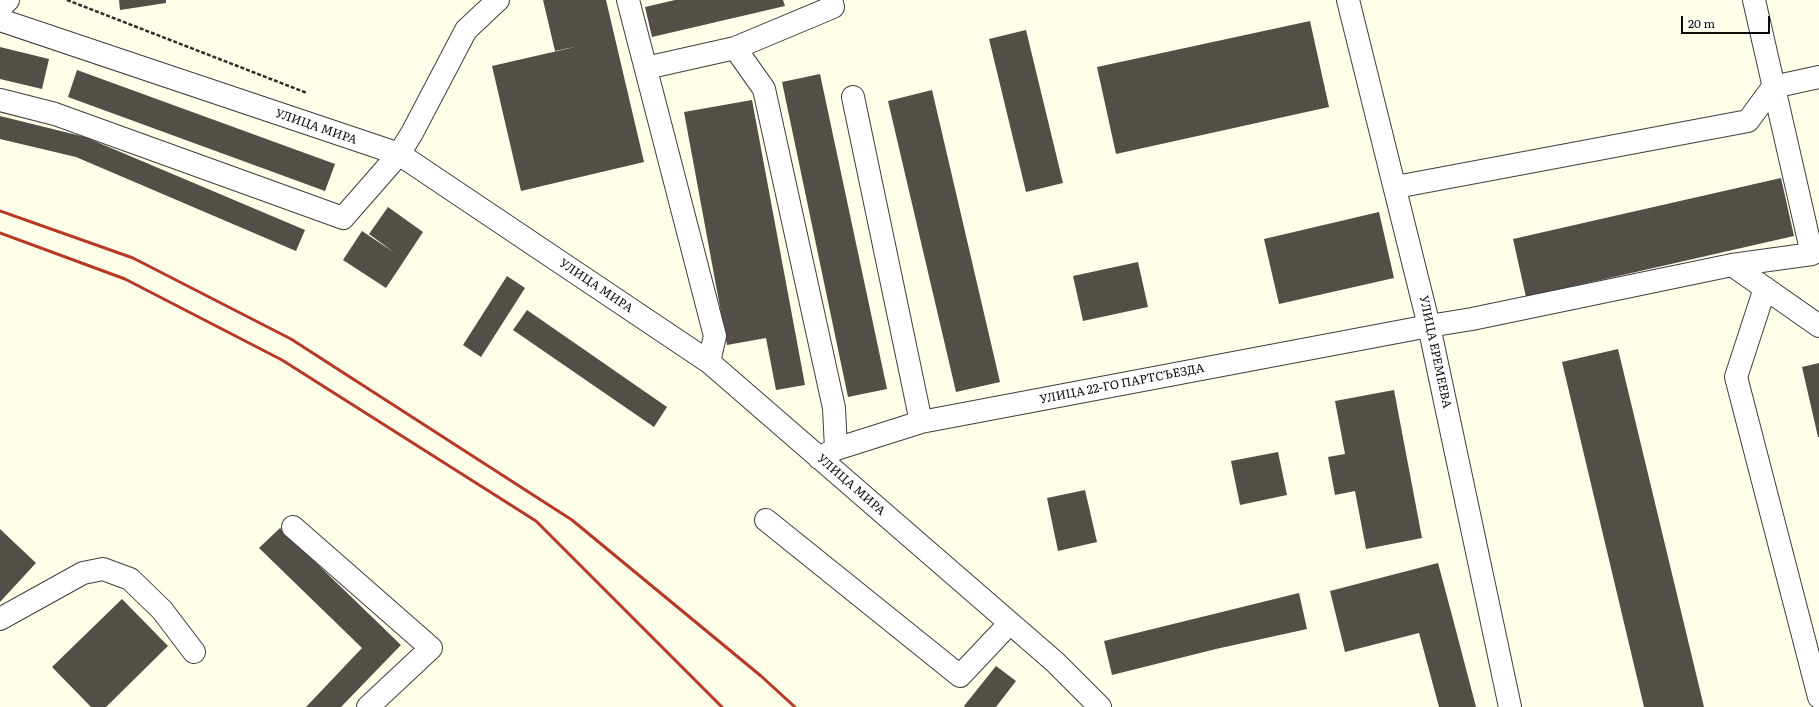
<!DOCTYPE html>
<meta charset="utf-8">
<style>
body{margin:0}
#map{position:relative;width:1819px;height:707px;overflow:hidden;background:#fffee9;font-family:Literata,serif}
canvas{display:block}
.scale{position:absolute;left:1681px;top:16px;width:89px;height:18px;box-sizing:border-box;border:2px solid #0b0b0b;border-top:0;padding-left:5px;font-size:12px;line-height:14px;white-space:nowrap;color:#0b0b0b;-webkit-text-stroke:3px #fff;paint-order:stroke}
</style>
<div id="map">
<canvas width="1819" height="707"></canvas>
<div class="scale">20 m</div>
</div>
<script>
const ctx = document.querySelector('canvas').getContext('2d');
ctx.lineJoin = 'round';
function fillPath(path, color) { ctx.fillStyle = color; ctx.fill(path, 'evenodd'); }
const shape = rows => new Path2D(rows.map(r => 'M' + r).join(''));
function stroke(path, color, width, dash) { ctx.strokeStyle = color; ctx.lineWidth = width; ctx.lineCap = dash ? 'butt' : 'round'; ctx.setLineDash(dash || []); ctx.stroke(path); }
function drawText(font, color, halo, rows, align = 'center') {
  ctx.font = font + ' Literata,serif'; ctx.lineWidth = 4; ctx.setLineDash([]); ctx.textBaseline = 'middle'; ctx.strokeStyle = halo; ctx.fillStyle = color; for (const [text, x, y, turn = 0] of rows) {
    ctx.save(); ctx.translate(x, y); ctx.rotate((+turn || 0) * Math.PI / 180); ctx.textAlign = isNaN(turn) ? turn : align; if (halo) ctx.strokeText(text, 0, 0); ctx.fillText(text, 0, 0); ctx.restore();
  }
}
fillPath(shape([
 [119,0,166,0,166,3,120,10],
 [543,0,606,0,644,162,521,191,492,66,579,46,555,51],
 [675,0,783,0,785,6,652,37,645,7],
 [1310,21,1329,107,1116,154,1097,67],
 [1026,30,1063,183,1026,192,989,39],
 [0,47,49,59,42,89,0,79],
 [77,70,335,164,325,191,68,97],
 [820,74,887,389,848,397,782,82],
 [932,90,1000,382,956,392,888,101],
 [752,100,805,385,776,390,766,338,727,345,684,112],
 [0,116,85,137,305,230,296,251,76,157,0,139],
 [1781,178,1794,236,1526,297,1513,239],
 [388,207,423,232,386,288,343,260,362,231,395,253,369,234],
 [1379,212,1394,278,1279,304,1264,239],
 [1138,262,1148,307,1083,321,1073,276],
 [507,276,525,288,481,357,463,345],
 [527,310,667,407,654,427,513,330],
 [1618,349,1704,707,1644,707,1562,362],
 [1819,363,1819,437,1818,437,1802,367],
 [1394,390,1422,538,1366,549,1355,491,1335,495,1328,457,1345,454,1335,401],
 [1278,452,1287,495,1240,505,1231,461],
 [1085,490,1097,542,1058,551,1047,498],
 [280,528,401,645,341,707,306,707,362,648,259,548],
 [0,529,36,563,0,602],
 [1438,563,1454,623,1476,707,1439,707,1419,633,1345,652,1330,591],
 [1299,593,1307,629,1216,649,1112,675,1104,641],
 [122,599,168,646,106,707,91,707,52,667],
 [996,666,1016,681,996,707,965,707,964,706]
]), '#534e47');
const minor = shape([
 [628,0,715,336,709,362],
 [1348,0,1429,326,1510,707],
 [0,8,8,0],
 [0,20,399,154,709,362,1055,662,1100,707],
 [735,48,764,89,834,408,836,449],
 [646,68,735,48,833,7,831,0],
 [853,97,921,422],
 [0,100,55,114,343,218,399,154,412,133,466,30,498,0],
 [1396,187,1748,121,1773,87,1819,77],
 [1732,265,1819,326],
 [1765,288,1736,377,1819,697],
 [819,458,836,449,921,422,1429,326,1472,319,1732,265,1812,254,1754,0],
 [766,520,960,676,1010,623],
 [293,527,431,648,368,707],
 [0,619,83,573,103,569,130,579,162,610,194,652]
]);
stroke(minor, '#3e3e3e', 24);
stroke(shape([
 [67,0,307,93]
]), '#2d2d2d', 2.5, [4, 2]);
stroke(minor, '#fff', 22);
stroke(shape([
 [0,211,133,258,291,339,572,520,761,676,795,707],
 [0,233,125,279,282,360,536,521,722,707]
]), '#b83826', 3);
drawText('12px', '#0b0b0b', '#fff', [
 ["УЛИЦА МИРА",316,127,19],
 ["УЛИЦА МИРА",596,286,34],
 ["УЛИЦА ЕРЕМЕЕВА",1435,352,78],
 ["УЛИЦА 22-ГО ПАРТСЪЕЗДА",1122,384,-11],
 ["УЛИЦА МИРА",851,485,41]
]);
</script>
